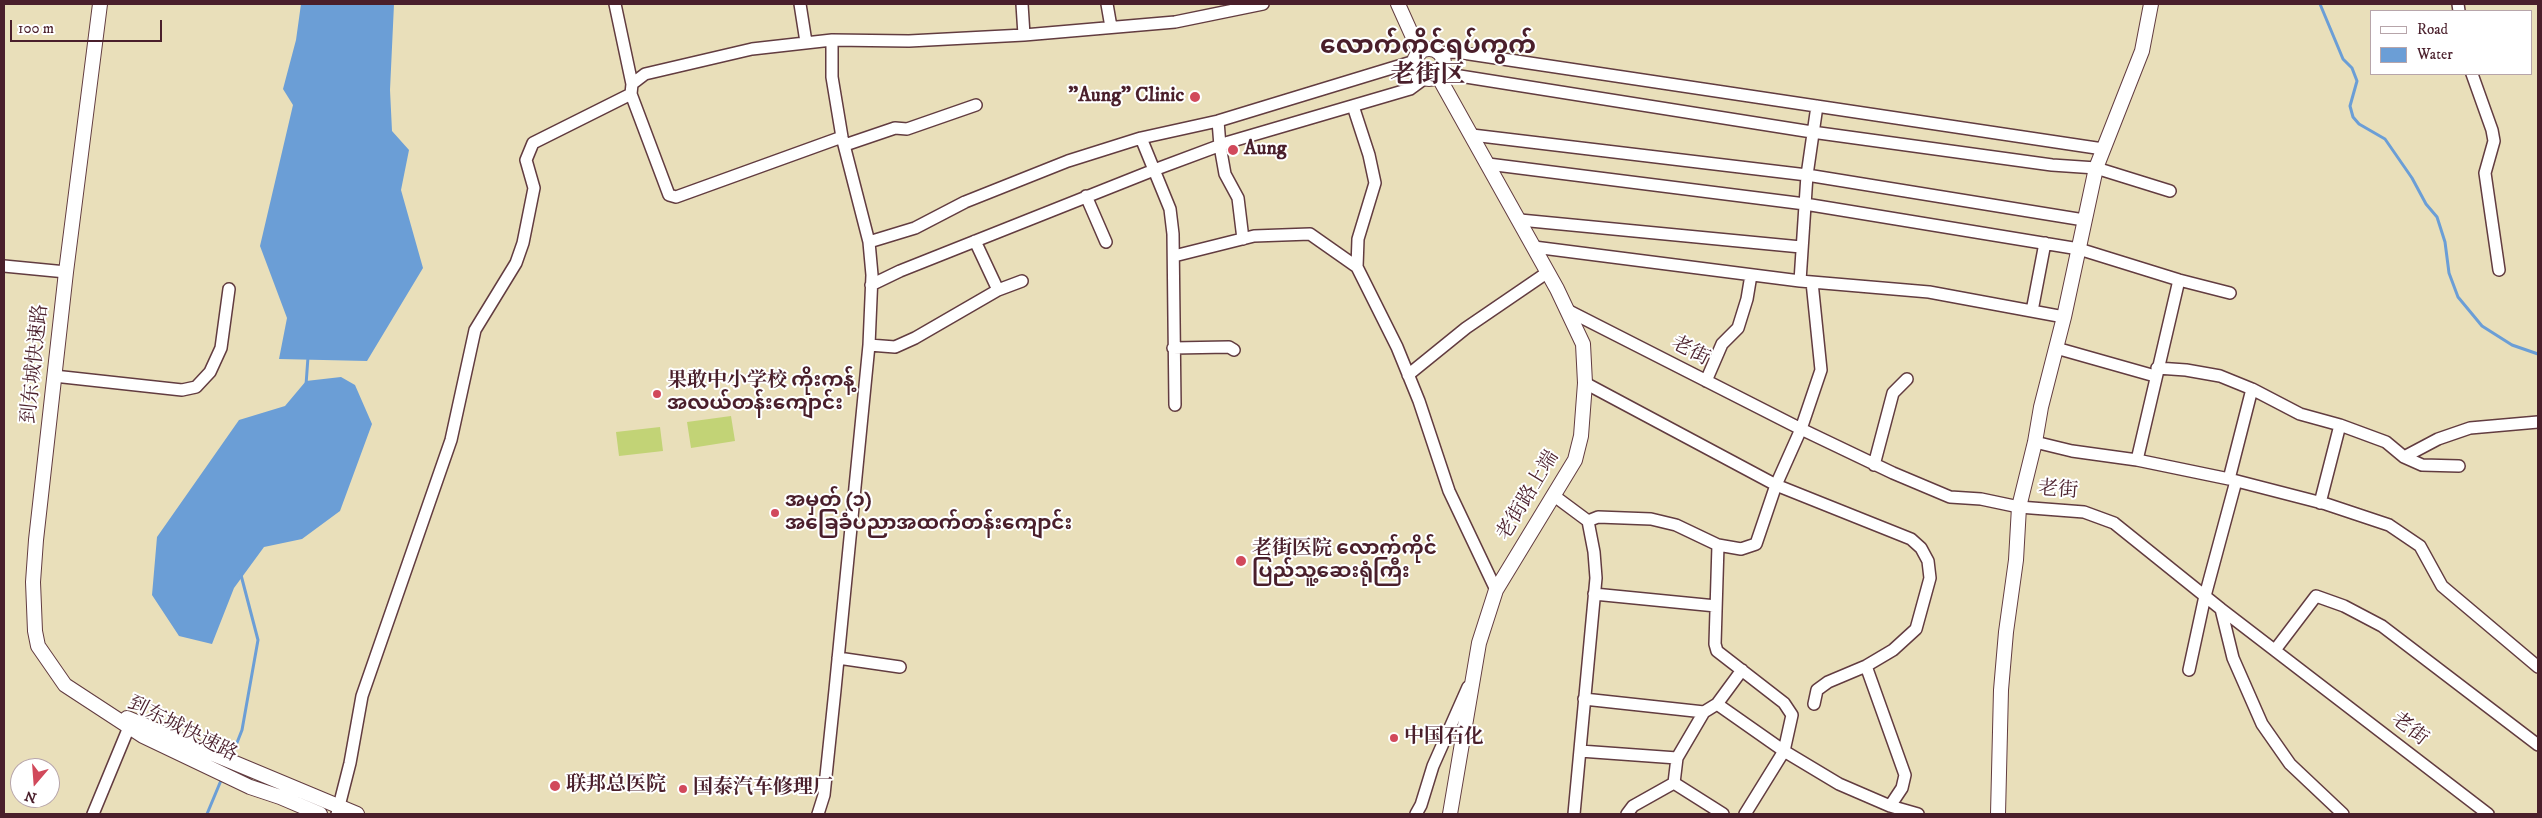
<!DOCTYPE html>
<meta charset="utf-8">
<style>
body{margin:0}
#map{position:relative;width:2542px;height:818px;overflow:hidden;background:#e9dfba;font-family:"IM FELL DW Pica",serif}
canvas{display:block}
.frame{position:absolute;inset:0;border:5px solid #4a1f2b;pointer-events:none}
.legend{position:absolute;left:2370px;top:10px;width:162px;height:65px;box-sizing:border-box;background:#fff;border:1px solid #b7a5aa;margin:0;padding:6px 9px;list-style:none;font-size:15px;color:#4a1f2b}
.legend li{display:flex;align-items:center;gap:10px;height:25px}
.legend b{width:25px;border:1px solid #b7a5aa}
.north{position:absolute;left:10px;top:758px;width:50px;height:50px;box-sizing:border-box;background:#fff;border:1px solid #b7a5aa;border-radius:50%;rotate:198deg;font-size:14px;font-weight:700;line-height:20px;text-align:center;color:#4a1f2b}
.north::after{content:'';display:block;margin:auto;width:18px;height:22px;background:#d1495b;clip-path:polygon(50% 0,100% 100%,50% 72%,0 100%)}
.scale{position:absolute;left:10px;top:20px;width:152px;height:22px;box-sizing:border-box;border:2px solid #4a1f2b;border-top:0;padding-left:6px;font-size:15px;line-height:18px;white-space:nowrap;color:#4a1f2b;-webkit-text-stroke:4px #fff;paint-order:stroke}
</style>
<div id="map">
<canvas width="2542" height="818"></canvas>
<div class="frame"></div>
<ul class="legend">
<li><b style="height:6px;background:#fff"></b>Road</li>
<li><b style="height:14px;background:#6b9ed6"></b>Water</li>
</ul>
<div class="north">N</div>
<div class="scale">100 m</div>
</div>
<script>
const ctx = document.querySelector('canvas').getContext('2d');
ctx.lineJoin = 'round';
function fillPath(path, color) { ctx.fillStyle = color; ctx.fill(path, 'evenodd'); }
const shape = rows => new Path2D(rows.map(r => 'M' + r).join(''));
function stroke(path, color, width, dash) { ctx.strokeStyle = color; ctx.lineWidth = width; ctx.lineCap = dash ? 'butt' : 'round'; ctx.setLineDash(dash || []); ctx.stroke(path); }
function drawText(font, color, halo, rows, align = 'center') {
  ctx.font = font + ' "IM FELL DW Pica","Noto Serif SC","Noto Sans Myanmar",serif'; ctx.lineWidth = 4; ctx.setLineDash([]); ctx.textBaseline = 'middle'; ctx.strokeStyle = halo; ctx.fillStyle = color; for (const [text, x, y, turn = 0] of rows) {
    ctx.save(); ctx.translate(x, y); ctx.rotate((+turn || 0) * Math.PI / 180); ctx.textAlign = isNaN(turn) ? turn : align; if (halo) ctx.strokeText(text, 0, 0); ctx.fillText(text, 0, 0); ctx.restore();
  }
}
fillPath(shape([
 [731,416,735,441,691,448,687,422],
 [660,427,663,451,619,456,616,432]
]), '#c2d376');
fillPath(shape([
 [301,4,394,4,390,90,392,131,409,150,401,190,423,268,367,361,279,359,287,318,260,246,293,105,283,89,296,40],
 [341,377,355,385,372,424,340,511,302,539,264,547,234,588,212,644,179,636,152,595,157,537,239,420,285,406,306,381]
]), '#6b9ed6');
stroke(shape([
 [2320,4,2343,59,2352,68,2357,81,2350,106,2353,117,2359,124,2385,139,2412,178,2426,204,2437,217,2445,242,2449,273,2458,297,2482,326,2512,345,2538,354],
 [306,385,308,357],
 [231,758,242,730,258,640,241,575],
 [207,814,222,778]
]), '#6b9ed6', 3);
const minor = shape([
 [615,4,632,84],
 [800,4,806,42],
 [1022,4,1024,35],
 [1107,4,1111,27],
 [2458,4,2459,11],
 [1439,53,1456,52,2103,149],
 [1441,73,1812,132,2052,165,2096,168,2170,191],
 [2472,74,2492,130,2494,141,2485,173,2499,270],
 [631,94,669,195,676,197,842,137],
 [1353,106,1369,155,1375,183,1358,239,1357,267],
 [1218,121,1220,146,1225,174,1238,198,1243,239],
 [1472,135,1807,175,2084,220],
 [1141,138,1170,209,1173,234,1175,405],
 [845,145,895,128,907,129,976,105],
 [1488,164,1805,204,2079,249,2179,280,2230,293],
 [1086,196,1106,242],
 [1520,220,1801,247],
 [975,241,998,290],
 [869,242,915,228,965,202,1068,161,1141,138,1218,121,1415,61],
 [1534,247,1800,281,1929,292,2064,317],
 [1174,256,1254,236,1310,234,1357,267,1397,347,1419,401,1449,491,1496,590],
 [4,266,66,272],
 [1800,281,1807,175,1817,106],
 [871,285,900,271,1154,170,1229,142,1410,89,1425,78],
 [1567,310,1801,429,1893,473,1950,497,1981,499,2019,507,2084,512,2114,523,2221,609,2488,814],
 [2032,311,2045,243],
 [869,345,895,347,915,338,998,290,1022,281],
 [1173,348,1229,347,1234,350],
 [2056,348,2155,376],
 [2157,368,2186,370,2220,376,2252,389,2300,414,2340,425,2386,442,2404,457,2422,465,2459,466],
 [1408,375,1466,328,1548,272],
 [54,376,182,390,196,387,210,372,221,348,229,289],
 [1706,381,1722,344,1738,328,1747,299,1751,275],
 [1585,383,1776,485,1911,539,1921,548,1928,561,1930,578,1916,629,1893,650,1866,666,1828,682,1817,690,1814,704],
 [2035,442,2072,451,2137,460,2229,479,2326,504,2389,525,2420,546,2442,586,2538,667],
 [2404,457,2438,439,2470,428,2538,422],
 [2137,460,2179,280],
 [1874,465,1893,393,1907,379],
 [2229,479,2252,389],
 [1553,495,1588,521,1598,517,1651,519,1676,525,1718,545,1741,549,1756,544,1776,485,1801,429,1821,370,1812,282],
 [2320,503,2340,425],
 [1718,545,1715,644,1717,651,1784,703,1792,715,1784,751,1745,814],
 [1594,594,1716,606],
 [2221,609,2233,658,2262,724,2290,764,2343,814],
 [2275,650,2316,596,2344,606,2382,626,2538,745],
 [838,658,900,667],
 [1866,666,1905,775,1902,788,1890,806],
 [2189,670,2205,596,2236,481],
 [1584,699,1704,712],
 [1717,704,1784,751,1839,784,1890,806,1918,814],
 [1580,751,1677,758],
 [1674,783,1677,758,1704,712,1717,704,1742,670],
 [1674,783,1723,814],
 [93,814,129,727],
 [337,814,350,763,362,696,451,440,475,330,516,263,523,243,534,188,526,160,533,143,631,94,632,84,645,74,752,49,832,40,909,41,1024,35,1175,22,1263,4],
 [818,814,824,795,835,690,869,345,872,275,869,242,842,137,832,77,832,40],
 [1416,814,1421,805,1433,766,1468,687],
 [1574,814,1596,578,1594,552,1588,521],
 [1627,814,1633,806,1674,783]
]);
const major = shape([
 [100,4,66,272,36,540,33,582,35,631,38,646,65,685,143,736,250,787,280,797,320,814],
 [1398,4,1420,53],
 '1414 64a15 15 0 1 1 30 0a15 15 0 1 1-30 0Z',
 [1438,76,1557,289,1583,344,1585,383,1581,436,1575,460,1496,590,1479,643,1450,814],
 [127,718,357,814],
 [1998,814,2001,690,2006,632,2016,560,2019,507,2035,442,2041,407,2064,317,2096,168,2142,51,2151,4]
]);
stroke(minor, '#623c40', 14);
stroke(major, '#623c40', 16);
stroke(minor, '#fff', 11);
stroke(major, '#fff', 14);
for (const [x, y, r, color] of [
 [1195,97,6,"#d1495b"],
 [1233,150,6,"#d1495b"],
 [657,394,5,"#d1495b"],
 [775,513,5,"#d1495b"],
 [1241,561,6,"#d1495b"],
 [1394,738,5,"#d1495b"],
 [555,786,6,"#d1495b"],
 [683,789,5,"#d1495b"]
]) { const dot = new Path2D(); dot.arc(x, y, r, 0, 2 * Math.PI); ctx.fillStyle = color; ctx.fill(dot); stroke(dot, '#fff', 2); }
drawText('bold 20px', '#4a1f2b', '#fff', [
 ["\"Aung\" Clinic",1184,97,"right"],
 ["Aung",1244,150],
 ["果敢中小学校 ကိုးကန့်",667,382],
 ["အလယ်တန်းကျောင်း",667,405],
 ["အမှတ် (၁)",785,502],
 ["အခြေခံပညာအထက်တန်းကျောင်း",785,525],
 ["老街医院 လောက်ကိုင်",1252,550],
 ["ပြည်သူ့ဆေးရုံကြီး",1252,573],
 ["中国石化",1404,738],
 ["联邦总医院",566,786],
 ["国泰汽车修理厂",693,789]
], 'left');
drawText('20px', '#4a1f2b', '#fff', [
 ["老街",1690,352,27],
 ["到东城快速路",36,364,-84],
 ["老街",2058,491,4],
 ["老街路上端",1529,496,-59],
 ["到东城快速路",182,730,27],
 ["老街",2409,730,38]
]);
drawText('bold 25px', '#4a1f2b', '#fff', [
 ["လောက်ကိုင်ရပ်ကွက်",1428,48],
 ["老街区",1428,77]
]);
</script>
